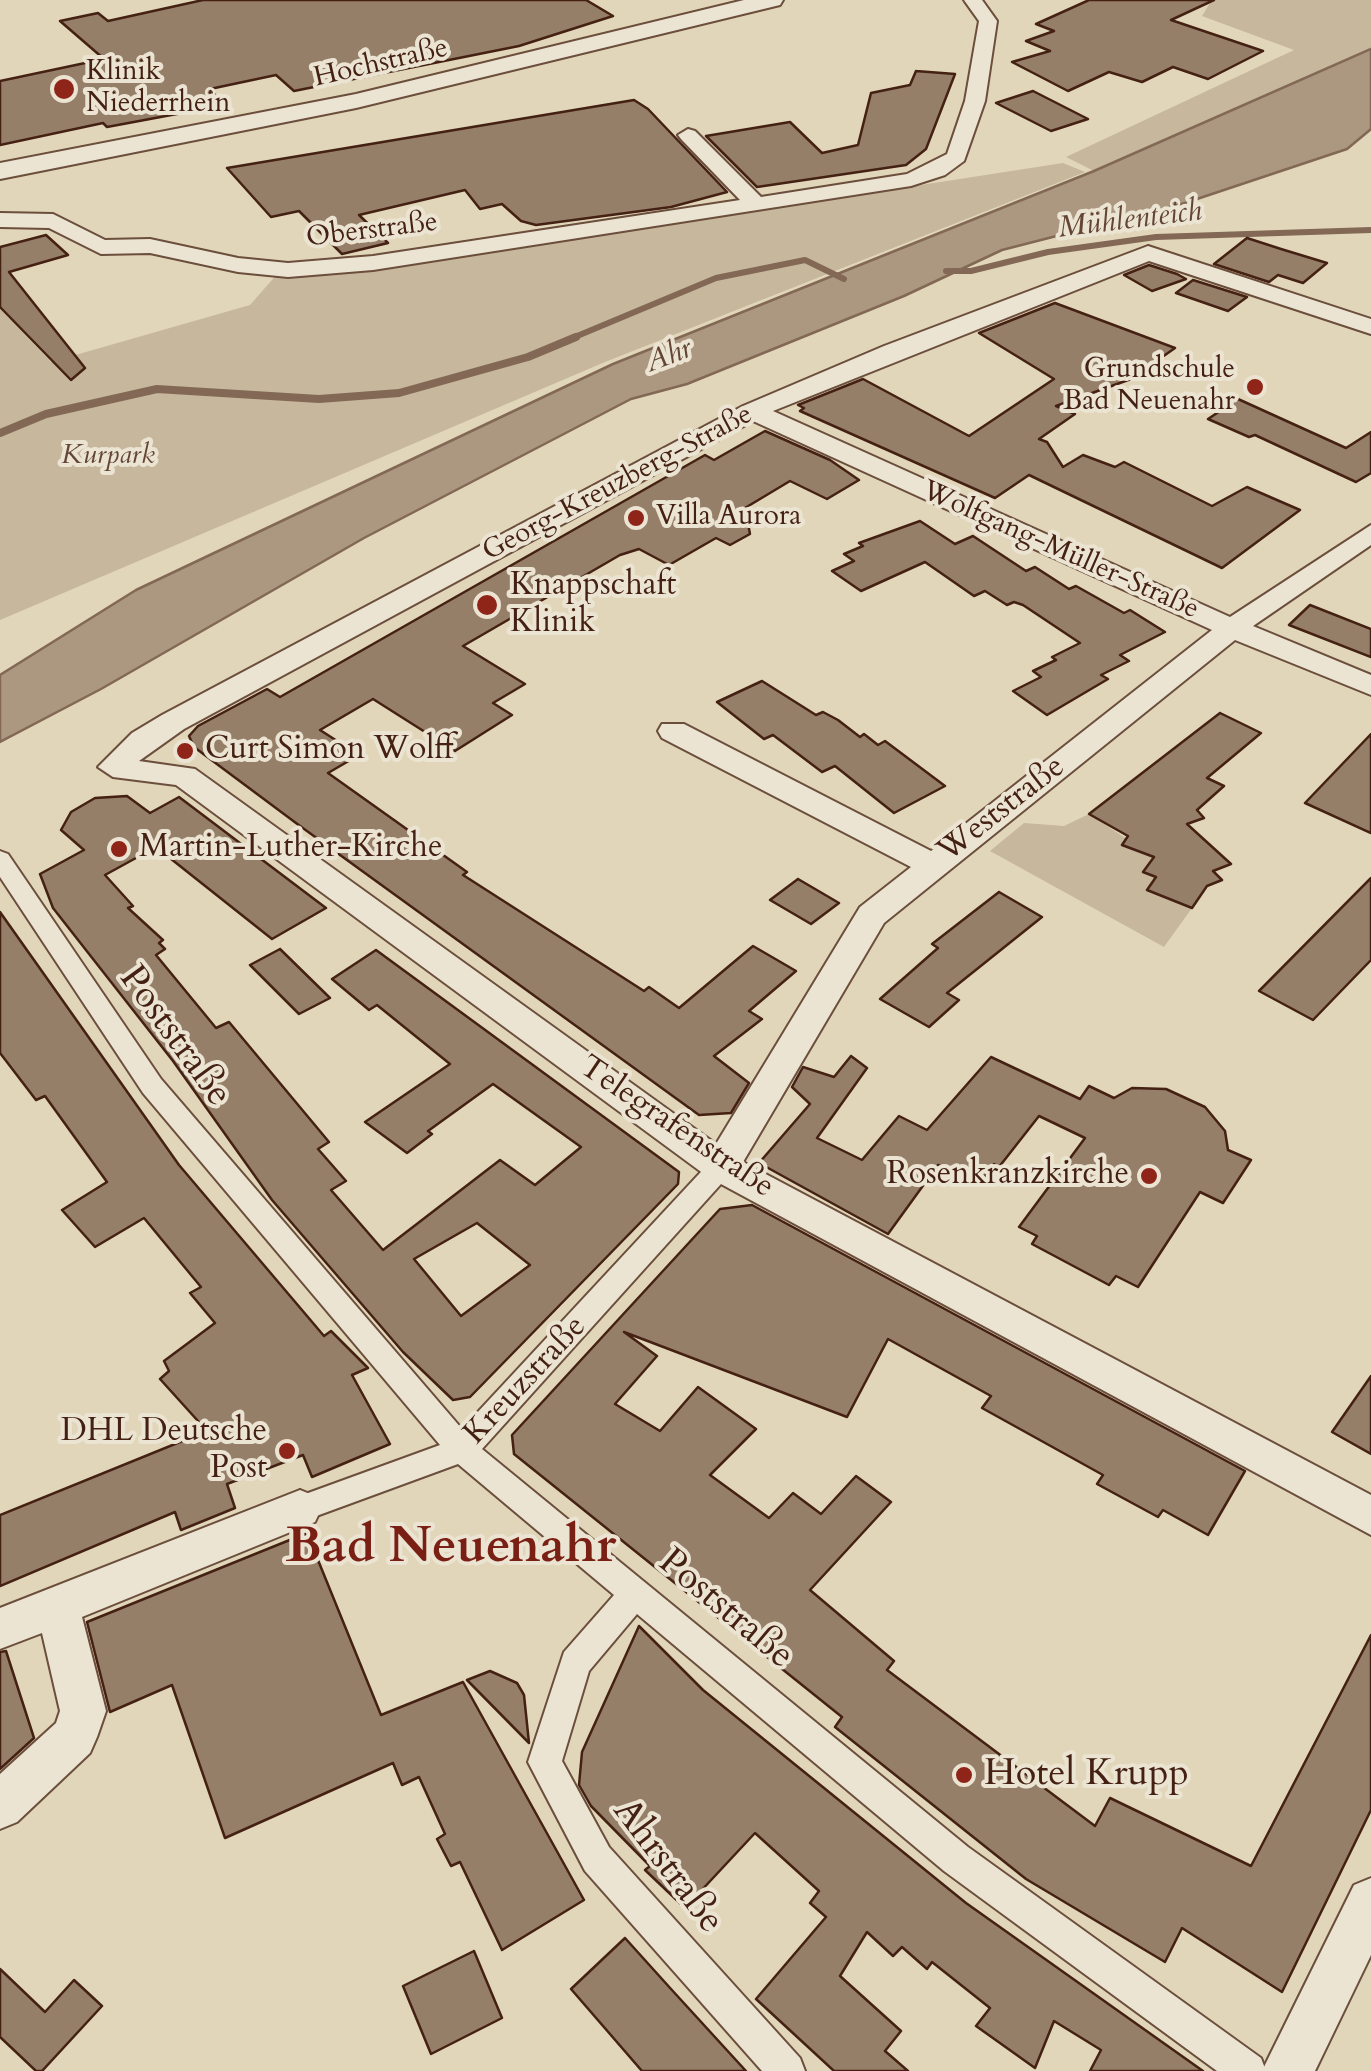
<!DOCTYPE html>
<meta charset="utf-8">
<style>
body{margin:0}
canvas{display:block;background:#e1d6b9}
</style>
<canvas width="1371" height="2071"></canvas>
<script>
const ctx = document.querySelector('canvas').getContext('2d');
ctx.lineJoin = 'round';
function fillPath(path, color) { ctx.fillStyle = color; ctx.fill(path, 'evenodd'); }
const shape = rows => new Path2D(rows.map(r => 'M' + r).join(''));
function stroke(path, color, width, dash) { ctx.strokeStyle = color; ctx.lineWidth = width; ctx.lineCap = dash ? 'butt' : 'round'; ctx.setLineDash(dash || []); ctx.stroke(path); }
function drawText(font, color, halo, rows, align = 'center') {
  ctx.font = font + ' Cardo,serif'; ctx.lineWidth = 8; ctx.setLineDash([]); ctx.textBaseline = 'middle'; ctx.strokeStyle = halo; ctx.fillStyle = color; for (const [text, x, y, turn = 0] of rows) {
    ctx.save(); ctx.translate(x, y); ctx.rotate((+turn || 0) * Math.PI / 180); ctx.textAlign = isNaN(turn) ? turn : align; if (halo) ctx.strokeText(text, 0, 0); ctx.fillText(text, 0, 0); ctx.restore();
  }
}
fillPath(shape([
 [1212,0,1371,0,1371,49,1094,171,1066,157,1294,50,1202,16],
 [1063,163,1085,172,605,362,0,620,0,309,51,362,250,305,279,272,359,272],
 [1089,814,1154,857,1143,871,1156,877,1148,891,1192,908,1164,947,990,851,1024,823,1064,826]
]), '#c6b79d');
const water = shape([
 [1371,49,1371,129,1347,149,1185,203,1002,250,904,296,687,384,631,399,364,538,101,689,0,742,0,675,136,590,613,364,1094,171,1371,49]
]);
fillPath(water, '#ac9881');
stroke(water, '#826855', 2.5);
stroke(shape([
 [946,271,971,271,1048,252,1156,237,1371,230],
 [570,339,716,278,805,260,844,279]
]), '#826855', 6);
stroke(shape([
 [0,433,46,414,157,389,319,399,399,393,528,357,576,337]
]), '#826855', 8);
const building = shape([
 [203,0,586,0,613,16,519,46,294,91,276,75,210,89,225,105,107,127,103,123,0,145,0,81,104,59,60,21,98,13,108,21,203,0],
 [1089,0,1214,0,1171,20,1263,51,1208,79,1173,67,1142,82,1109,72,1068,91,1012,62,1050,51,1026,41,1054,31,1036,24,1089,0],
 [916,71,955,74,926,149,906,165,757,187,706,136,790,122,822,153,858,145,871,93,910,85,916,71],
 [1033,91,1088,119,1051,131,996,103,1033,91],
 [634,100,648,109,727,192,671,207,536,225,521,221,502,204,480,209,465,190,359,215,388,243,342,254,299,211,271,217,227,168,634,100],
 [46,235,68,255,9,272,85,368,71,380,0,307,0,247,46,235],
 [1247,238,1281,249,1327,263,1303,283,1278,275,1269,282,1214,264,1247,238],
 [1149,265,1177,274,1186,279,1152,291,1124,275,1149,265],
 [1193,280,1247,297,1228,311,1176,293,1193,280],
 [1055,303,1175,348,1131,379,1056,406,1075,414,1039,439,1047,442,1063,467,1083,455,1115,467,1124,462,1212,506,1247,487,1300,510,1222,568,1029,475,995,498,800,411,804,408,798,405,863,379,969,436,1054,379,979,333,1055,303],
 [1238,399,1346,448,1371,432,1371,473,1356,482,1255,435,1249,437,1208,419,1238,399],
 [765,431,830,460,859,480,827,499,790,481,745,508,750,534,730,545,716,538,669,565,639,549,620,555,463,646,525,684,493,703,512,715,455,751,373,699,320,730,359,755,328,773,467,872,463,875,644,991,649,987,679,1008,753,946,796,971,749,1011,762,1019,714,1056,749,1083,731,1113,699,1115,300,826,194,747,189,736,198,726,267,689,280,697,705,455,714,460,765,431],
 [920,521,955,544,973,536,1026,571,1035,567,1069,589,1076,586,1124,613,1130,610,1165,632,1120,655,1129,661,1101,675,1108,679,1047,715,1013,691,1041,677,1033,671,1056,660,1052,657,1080,643,1023,605,1014,602,1007,605,985,591,974,596,925,562,861,591,832,571,854,561,844,554,863,546,859,543,920,521],
 [1310,605,1371,629,1371,657,1289,625,1310,605],
 [762,681,816,715,823,712,838,720,860,737,864,734,878,745,885,741,945,786,894,813,835,766,822,772,773,735,764,739,717,702,762,681],
 [1220,713,1261,733,1207,778,1224,786,1197,810,1204,818,1187,824,1231,864,1213,871,1222,880,1207,886,1192,908,1147,890,1156,877,1143,872,1154,857,1122,845,1128,836,1089,814,1220,713],
 [1371,734,1371,833,1305,803,1371,734],
 [127,796,150,813,179,797,326,908,272,939,156,847,105,875,133,906,128,908,163,940,159,943,165,949,156,955,216,1028,229,1022,329,1142,318,1149,346,1181,331,1190,383,1250,500,1160,535,1185,581,1147,493,1084,428,1131,432,1134,407,1153,365,1122,450,1064,377,1005,369,1010,332,979,376,950,679,1172,678,1184,470,1397,453,1400,403,1352,272,1200,173,1061,53,908,40,874,84,850,61,830,71,812,95,798,127,796],
 [477,1223,530,1265,461,1316,414,1259,477,1223],
 [1371,878,1371,960,1313,1020,1259,991,1371,878],
 [798,879,839,903,811,924,770,900,798,879],
 [999,892,1042,917,947,993,959,1000,929,1027,880,999,938,948,932,944,999,892],
 [0,912,179,1165,324,1336,331,1331,368,1368,352,1375,390,1444,312,1477,303,1455,227,1484,235,1508,181,1530,175,1512,0,1586,0,1515,207,1431,160,1379,169,1371,164,1361,215,1323,190,1293,201,1287,144,1218,95,1247,62,1210,107,1182,45,1096,36,1100,0,1053,0,912],
 [280,949,330,998,299,1014,250,965,280,949],
 [851,1056,867,1068,817,1138,862,1160,899,1116,927,1130,991,1057,1080,1099,1089,1086,1114,1098,1132,1088,1166,1089,1205,1107,1225,1131,1228,1150,1251,1160,1223,1203,1200,1192,1138,1287,1116,1276,1109,1285,1032,1244,1037,1236,1019,1227,1085,1138,1039,1116,999,1167,994,1164,980,1183,938,1165,888,1234,759,1163,810,1104,792,1087,803,1067,834,1077,851,1056],
 [752,1205,1245,1471,1208,1535,1163,1510,1158,1517,1097,1484,1103,1475,982,1408,991,1396,888,1339,847,1417,624,1332,657,1356,615,1404,660,1431,698,1387,756,1429,710,1475,769,1518,793,1493,821,1514,856,1476,891,1502,810,1590,894,1661,887,1670,1095,1826,1110,1798,1251,1866,1371,1635,1371,1810,1282,1992,1182,1928,1165,1962,1026,1879,835,1727,842,1717,514,1454,512,1435,720,1209,752,1205],
 [1371,1376,1371,1454,1332,1432,1371,1376],
 [307,1533,381,1715,463,1682,584,1900,502,1950,460,1862,451,1866,437,1839,445,1834,419,1777,402,1785,393,1763,225,1838,172,1685,110,1712,87,1622,307,1533],
 [639,1626,703,1690,966,1903,1203,2071,1090,2071,1101,2050,1054,2021,1035,2068,976,2026,990,2008,932,1962,927,1969,902,1947,893,1956,867,1932,840,1976,901,2031,885,2051,908,2071,834,2071,756,1999,826,1917,810,1903,819,1891,755,1833,685,1908,645,1870,650,1866,591,1806,579,1785,582,1752,639,1626],
 [6,1651,34,1738,0,1769,0,1652,6,1651],
 [490,1671,517,1683,524,1695,529,1743,467,1680,490,1671],
 [625,1938,671,1989,746,2071,642,2071,571,1989,625,1938],
 [474,1951,502,2018,431,2054,403,1986,474,1951],
 [0,1969,45,2012,74,1980,102,2006,42,2071,36,2071,0,2037,0,1969]
]);
fillPath(building, '#967f69');
stroke(building, '#442113', 2.5);
const pedestrian = shape([
 [0,851,8,854,161,1079,462,1429,712,1160,730,1160,734,1167,730,1174,482,1449,968,1847,1261,2058,1266,2071,1217,2071,944,1871,637,1614,589,1671,562,1761,609,1847,800,2058,805,2071,762,2071,585,1871,528,1762,564,1652,614,1595,458,1464,300,1522,289,1518,285,1509,289,1500,440,1445,143,1093,0,877,0,851]
]);
const minor = shape([
 [964,0,982,0,997,21,985,101,964,161,945,175,911,186,373,270,288,277,238,272,150,253,101,254,49,228,0,227,0,213,53,214,105,240,150,239,238,258,288,263,373,256,740,200,681,139,678,135,688,129,695,131,761,197,907,174,947,154,965,101,979,21,964,0],
 [1148,246,1371,319,1371,334,1149,261,773,411,1230,617,1371,525,1371,545,1253,626,1371,675,1371,695,1235,640,884,923,743,1162,1371,1495,1371,1535,708,1177,176,785,113,777,98,767,132,733,162,715,743,406,884,346,1148,246],
 [753,421,1212,630,931,851,684,724,662,724,658,731,662,738,911,867,860,907,716,1144,195,769,139,761,184,729,753,421],
 [300,1490,315,1496,321,1509,315,1522,82,1617,106,1711,97,1737,90,1753,17,1822,0,1829,0,1774,56,1723,60,1711,42,1633,0,1649,0,1608,300,1490],
 [1371,1878,1371,1955,1315,2071,1262,2071,1354,1885,1371,1878]
]);
const tertiary = shape([
 [744,0,783,0,780,5,356,108,0,179,0,163,356,94,744,0]
]);
stroke(pedestrian, '#6b4e3c', 4);
stroke(minor, '#6b4e3c', 4);
stroke(tertiary, '#6b4e3c', 4);
fillPath(pedestrian, '#ece4d2');
fillPath(minor, '#ece4d2');
fillPath(tertiary, '#ece4d2');
for (const [x, y, r, color] of [
 [64,89,12,"#8f2418"],
 [1255,387,10,"#8f2418"],
 [636,518,10,"#8f2418"],
 [487,605,12,"#8f2418"],
 [185,751,10,"#8f2418"],
 [119,849,10,"#8f2418"],
 [1149,1176,10,"#8f2418"],
 [287,1451,10,"#8f2418"],
 [964,1775,10,"#8f2418"]
]) { const dot = new Path2D(); dot.arc(x, y, r, 0, 2 * Math.PI); ctx.fillStyle = color; ctx.fill(dot); stroke(dot, '#ece4d2', 4); }
drawText('28px', '#442113', '#ece4d2', [
 ["Hochstraße",381,64,-13],
 ["Oberstraße",372,231,-7],
 ["Georg-Kreuzberg-Straße",618,484,-28],
 ["Wolfgang-Müller-Straße",1060,551,24]
]);
drawText('28px', '#442113', '#ece4d2', [
 ["Klinik",86,73],
 ["Niederrhein",86,105],
 ["Grundschule",1235,371,"right"],
 ["Bad Neuenahr",1235,403,"right"],
 ["Villa Aurora",656,518]
], 'left');
drawText('italic 28px', '#644636', '#ece4d2', [
 ["Kurpark",108,457]
]);
drawText('italic 30px', '#634534', '#ece4d2', [
 ["Mühlenteich",1130,221,-7],
 ["Ahr",669,357,-21]
]);
drawText('32px', '#442113', '#ece4d2', [
 ["Knappschaft",510,587],
 ["Klinik",510,624],
 ["Curt Simon Wolff",205,751],
 ["Martin-Luther-Kirche",139,849],
 ["Rosenkranzkirche",1129,1176,"right"],
 ["DHL Deutsche",267,1433,"right"],
 ["Post",267,1470,"right"]
], 'left');
drawText('32px', '#442113', '#ece4d2', [
 ["Weststraße",1002,810,-38],
 ["Telegrafenstraße",676,1128,34],
 ["Kreuzstraße",526,1381,-47]
]);
drawText('38px', '#442113', '#ece4d2', [
 ["Poststraße",174,1037,54],
 ["Poststraße",725,1610,40],
 ["Ahrstraße",667,1867,53]
]);
drawText('38px', '#442113', '#ece4d2', [
 ["Hotel Krupp",984,1775]
], 'left');
drawText('bold 50px', '#7a1f14', '#ece4d2', [
 ["Bad Neuenahr",451,1549]
]);
</script>
